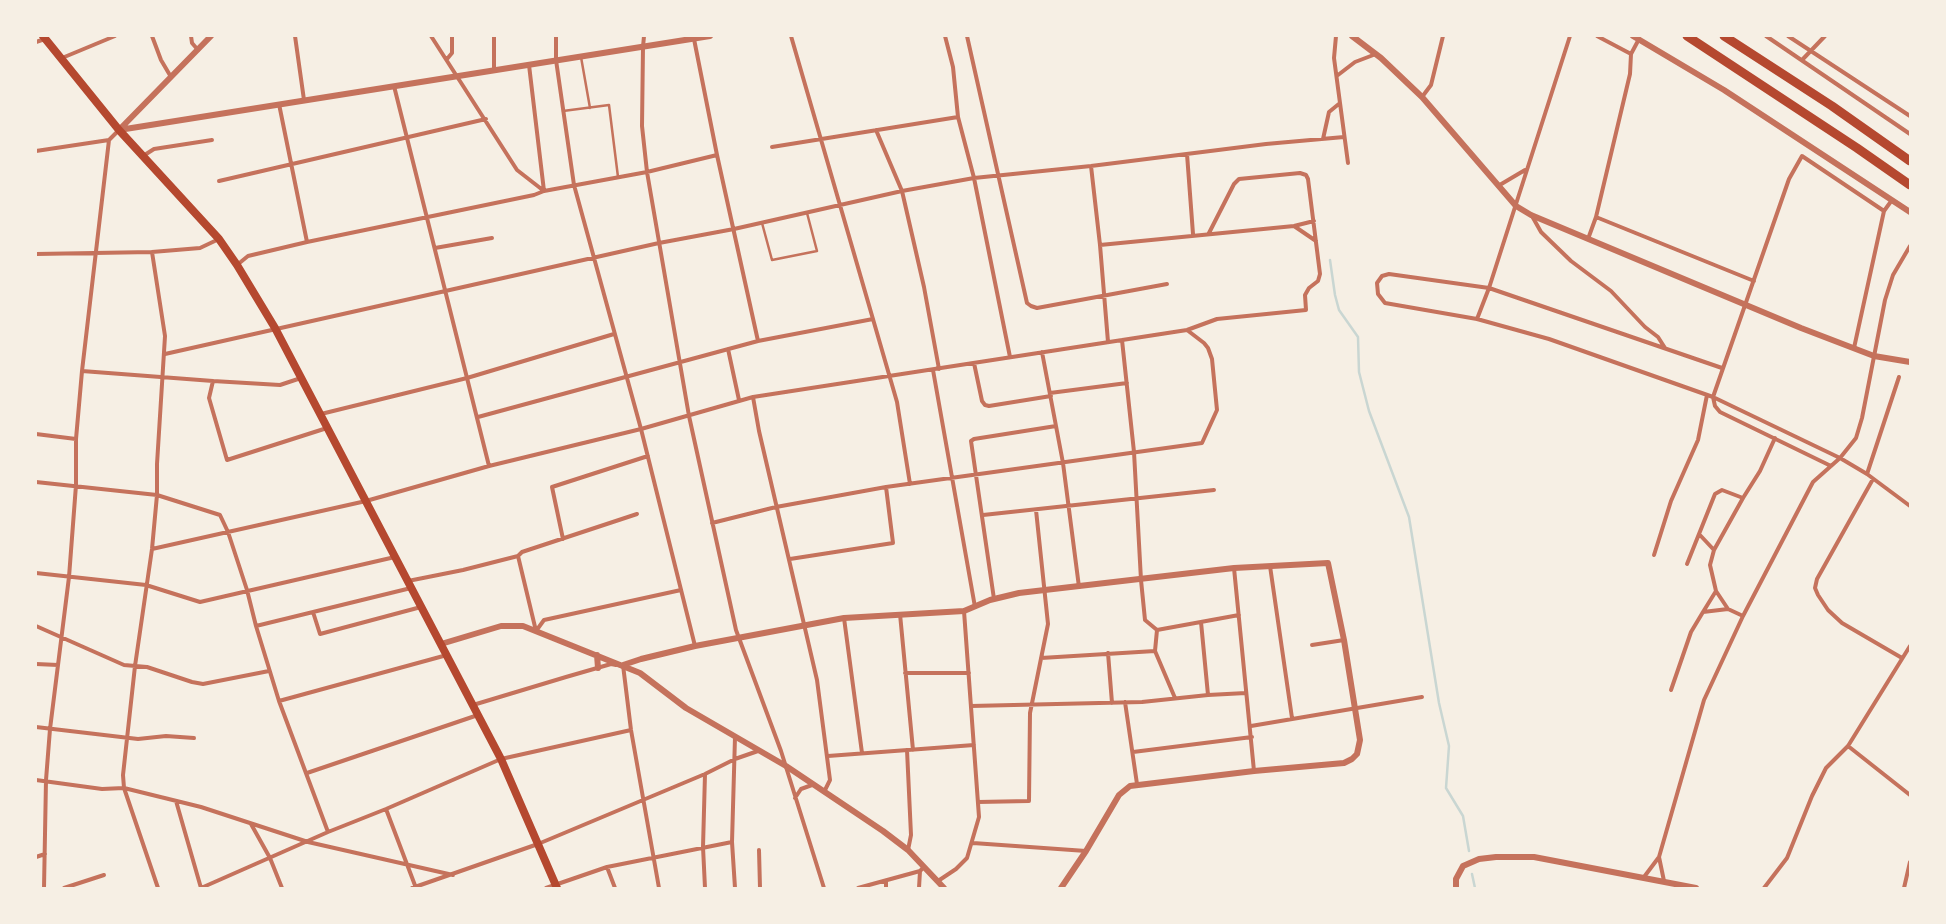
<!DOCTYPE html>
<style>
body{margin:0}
#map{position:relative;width:1946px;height:924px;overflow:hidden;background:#f6efe4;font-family:"PT Sans",sans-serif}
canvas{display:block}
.frame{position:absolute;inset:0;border:37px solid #f6efe4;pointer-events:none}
</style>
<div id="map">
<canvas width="1946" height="924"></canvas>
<div class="frame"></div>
</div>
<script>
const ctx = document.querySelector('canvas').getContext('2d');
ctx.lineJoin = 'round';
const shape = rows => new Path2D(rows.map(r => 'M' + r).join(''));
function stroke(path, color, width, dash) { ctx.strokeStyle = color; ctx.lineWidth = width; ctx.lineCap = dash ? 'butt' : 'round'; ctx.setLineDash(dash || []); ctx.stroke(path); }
stroke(shape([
 [1330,260,1335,295,1339,310,1358,337,1359,372,1369,411,1409,517,1439,703,1449,746,1446,788,1463,816,1469,851],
 [1472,874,1475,888]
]), '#c9d6d2', 2.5);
stroke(shape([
 [581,57,590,108],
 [563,111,609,105,618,177],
 [762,223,772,260,817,251,807,213]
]), '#c5725c', 2.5);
stroke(shape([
 [152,36,161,60,171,77],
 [191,36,192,43,198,50],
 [295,36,304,100],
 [431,36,517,170,544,191],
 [556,36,556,60,574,185,641,429,695,646],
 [644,36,643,47,642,126,647,172,689,416,736,630,781,751,824,888],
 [791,36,897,402,910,484],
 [945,36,953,67,958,117,974,178,1010,357],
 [967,36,1027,303,1031,306,1037,308,1167,284],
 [1336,36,1334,58,1348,163],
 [1597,36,1631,54],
 [1766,36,1910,134],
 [1788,36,1910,116],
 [694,39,717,155,758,341],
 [36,42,45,39],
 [62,58,115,36],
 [447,59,452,53,452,36],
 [1802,60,1825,36],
 [529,65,544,191],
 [494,70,494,36],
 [1338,75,1355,62,1376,54],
 [394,86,489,466],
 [1422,97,1431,85,1443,36],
 [279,104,307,242],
 [876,130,902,191,924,287,939,369],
 [1323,139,1329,112,1340,103],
 [772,147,958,117],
 [36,151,109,140,119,130],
 [1187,154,1193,234],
 [143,156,154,149,212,140],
 [1091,166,1100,245,1108,342],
 [219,181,486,119],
 [1498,186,1525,170],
 [1532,216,1541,232,1571,261,1611,291,1645,327,1658,337,1665,348],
 [1596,217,1754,281],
 [1294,226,1316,241],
 [1588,239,1596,217,1630,74,1631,54,1639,39],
 [1100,245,1294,226,1314,221],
 [435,248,492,238],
 [152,252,165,336,157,464,157,495,152,549,135,666,123,775,124,788,158,888],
 [36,254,152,252,200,248,219,239],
 [237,265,248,256,307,242,534,195,544,191,647,172,717,155],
 [1477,319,1489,288,1570,36],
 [1122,340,1134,452,1141,580,1145,620,1157,630],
 [1854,348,1884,211,1892,200],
 [728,349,739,400],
 [1042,352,1063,463,1079,587],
 [165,354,659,243,734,229,902,191,974,178,1091,166,1266,144,1344,137],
 [974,363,982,401,985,405,989,406,1051,396],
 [1722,368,1489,288,1389,274,1382,276,1377,283,1378,294,1385,303,1477,319,1549,339,1713,397,1840,458,1867,474,1910,506],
 [933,370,975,607],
 [82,371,213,381,280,385,301,378],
 [213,381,209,398,227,460,327,428],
 [1050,393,1127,383],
 [753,397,759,431,817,680,830,780,824,792],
 [321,414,467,378,614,334],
 [478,417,758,341,873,319],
 [36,434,76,439],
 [1831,466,1720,412,1715,406,1713,397,1789,179,1802,156,1884,211],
 [1867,474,1899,377],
 [1873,479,1817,579,1815,588,1818,595,1828,610,1842,623,1902,658],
 [36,482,157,495,220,515,228,532,247,590,256,626,279,701,328,832],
 [983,515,1214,490],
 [712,523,776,507,886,487,1202,443,1217,410,1212,359,1208,348,1204,343,1187,330],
 [1699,534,1714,550],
 [563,539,552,487,648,456],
 [152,549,366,501,489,466,641,429,753,397,1187,330,1217,319,1306,310,1305,295,1309,288,1318,281,1320,274,1308,179,1306,175,1300,173,1239,179,1234,184,1209,233],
 [1654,555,1671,501,1698,440,1707,395],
 [518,556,536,631],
 [790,559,893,543,886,487],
 [1687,564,1715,494,1722,490,1743,498],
 [1270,566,1292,718],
 [1234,568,1254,771],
 [36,573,146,585,200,602,395,557],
 [408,581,463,570,518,556,522,552,637,514],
 [994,599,971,441,974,439,1056,426],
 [313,612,320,634,421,607],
 [1703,612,1716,591],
 [900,614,913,750],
 [1743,616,1728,609,1716,591,1710,565,1714,550,1743,498,1760,471,1775,438],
 [844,618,862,753],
 [1201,622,1208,695],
 [36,626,124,665,147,667,192,682,203,684,269,671],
 [256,626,411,588],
 [1157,630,1239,615],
 [1157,630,1155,651,1175,698],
 [536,631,544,620,681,590],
 [1312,645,1344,640],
 [1108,653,1112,703],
 [1041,658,1155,651],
 [36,664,58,665],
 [623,665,631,730,659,888],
 [905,673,969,673],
 [1671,690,1691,632,1703,612,1728,609],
 [279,701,447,655],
 [1125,702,1137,784],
 [473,705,566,677,611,664,616,665],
 [971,706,1142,702,1208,695,1246,693],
 [1251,726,1422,697],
 [36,727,138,739,166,736,194,738],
 [735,737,732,842,735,888],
 [1848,746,1910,795],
 [907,750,911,835,908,850],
 [1133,752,1252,737],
 [828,756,974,745],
 [307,773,478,715],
 [36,780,102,789,124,788,201,807,308,842,453,875],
 [795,798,801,789,812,785],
 [176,801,201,888],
 [978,802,1029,801,1030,713,1048,624,1036,510],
 [386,809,416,888],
 [251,824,270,858,282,888],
 [973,843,1086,851],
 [759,850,760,888],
 [36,857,45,854],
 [1659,857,1664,881],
 [607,867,615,888],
 [1644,877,1659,857,1704,700,1743,616,1813,482,1840,458,1856,438,1862,418,1885,300,1893,275,1910,246],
 [938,881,956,869,967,858,979,817,964,611],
 [44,888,46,780,50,729,69,577,76,485,76,439,82,371,109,140],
 [64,888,104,875],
 [201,888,328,832,386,809,501,759,631,730],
 [412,888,538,844,705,774,735,759,758,751],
 [546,888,607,867,732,842],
 [705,888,703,847,705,774],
 [858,888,920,871,924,867],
 [886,888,886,881],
 [919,888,920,871],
 [1764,888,1787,858,1812,796,1826,768,1848,746,1910,646],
 [1904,888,1910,862]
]), '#c5725c', 4);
stroke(shape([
 [1352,36,1381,58,1422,97,1516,206,1531,215,1801,328,1874,356,1910,362],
 [1633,36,1724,90,1910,212],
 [119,130,710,36],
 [119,130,211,36],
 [441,644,501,626,523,626,640,673,686,708,786,766,883,831,908,850,944,888],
 [597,655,598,668],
 [623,665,641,659,695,646,844,618,964,611,990,600,1019,593,1234,568,1328,563,1344,640,1360,740,1357,754,1352,759,1344,763,1254,771,1130,786,1119,795,1086,851,1061,888],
 [1456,888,1456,879,1463,866,1479,859,1496,857,1534,857,1696,888]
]), '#c5725c', 6);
stroke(shape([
 [43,36,119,130,219,239,237,265,275,328,501,759,557,888]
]), '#b5482f', 8);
stroke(shape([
 [1687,36,1857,148,1910,185],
 [1724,36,1832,106,1910,161]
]), '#b5482f', 9);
</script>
